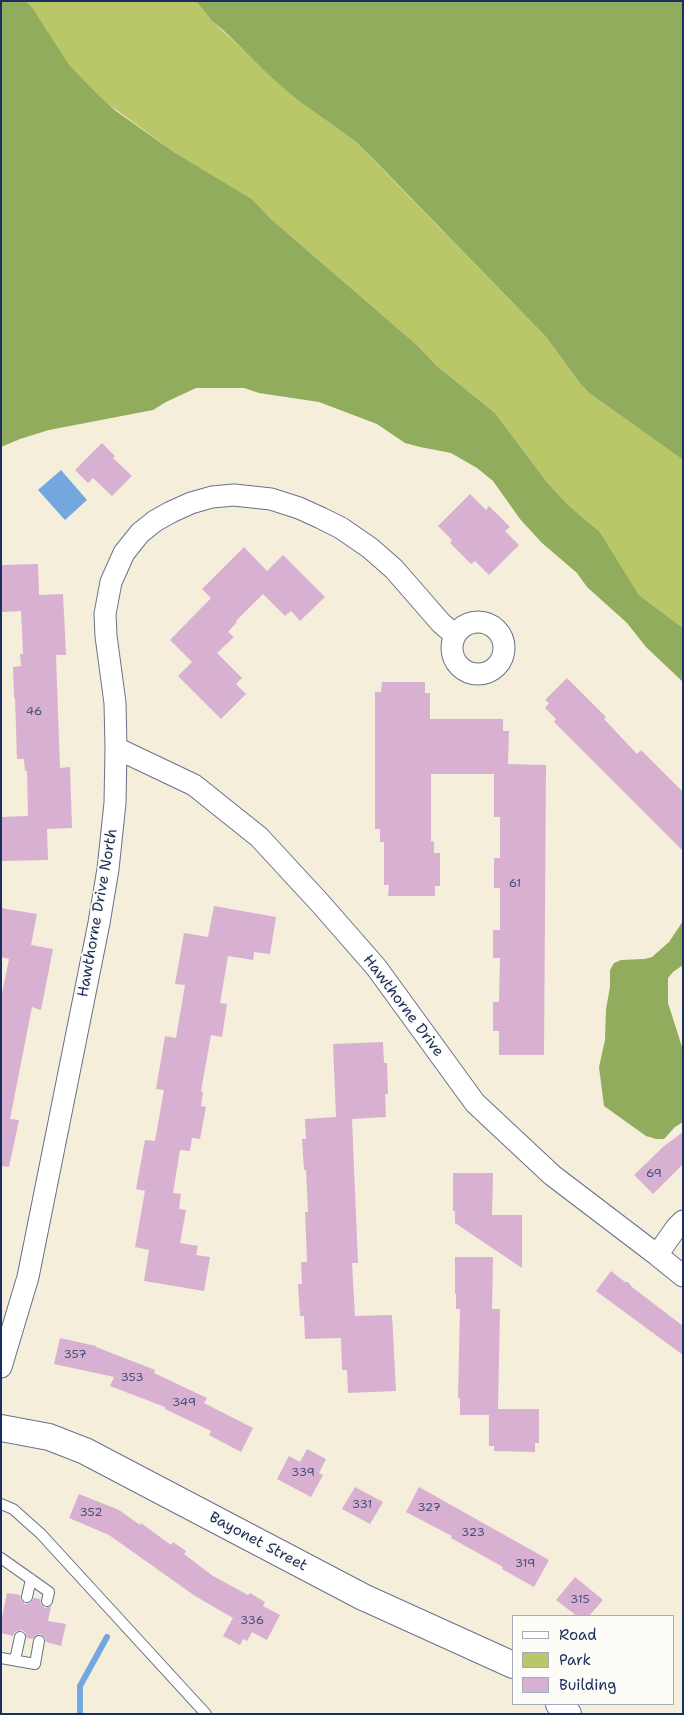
<!DOCTYPE html>
<style>
body{margin:0}
#map{position:relative;width:684px;height:1715px;overflow:hidden;background:#f5eedb;font-family:"Shantell Sans",sans-serif}
canvas{display:block}
.frame{position:absolute;inset:0;border:2px solid #1b2f5e;pointer-events:none}
.legend{position:absolute;left:512px;top:1615px;width:162px;height:90px;box-sizing:border-box;background:#fdfcf7;border:1px solid #a3aaba;margin:0;padding:6px 9px;list-style:none;font-size:15px;color:#1b2f5e}
.legend li{display:flex;align-items:center;gap:10px;height:25px}
.legend b{width:25px;border:1px solid #a3aaba}
</style>
<div id="map">
<canvas width="684" height="1715"></canvas>
<div class="frame"></div>
<ul class="legend">
<li><b style="height:6px;background:#fff"></b>Road</li>
<li><b style="height:14px;background:#b9c769"></b>Park</li>
<li><b style="height:14px;background:#d8b0d2"></b>Building</li>
</ul>
</div>
<script>
const ctx = document.querySelector('canvas').getContext('2d');
ctx.lineJoin = 'round';
function fillPath(path, color) { ctx.fillStyle = color; ctx.fill(path, 'evenodd'); }
const shape = rows => new Path2D(rows.map(r => 'M' + r).join(''));
function stroke(path, color, width, dash) { ctx.strokeStyle = color; ctx.lineWidth = width; ctx.lineCap = dash ? 'butt' : 'round'; ctx.setLineDash(dash || []); ctx.stroke(path); }
function drawText(font, color, halo, rows, align = 'center') {
  ctx.font = font + ' "Shantell Sans",sans-serif'; ctx.lineWidth = 4; ctx.setLineDash([]); ctx.textBaseline = 'middle'; ctx.strokeStyle = halo; ctx.fillStyle = color; for (const [text, x, y, turn = 0] of rows) {
    ctx.save(); ctx.translate(x, y); ctx.rotate((+turn || 0) * Math.PI / 180); ctx.textAlign = isNaN(turn) ? turn : align; if (halo) ctx.strokeText(text, 0, 0); ctx.fillText(text, 0, 0); ctx.restore();
  }
}
fillPath(shape([
 [1,1,48,33,26,1,196,1,212,21,296,99,355,141,546,337,579,382,589,393,683,460,683,628,639,595,600,532,567,504,547,482,495,413,437,366,417,345,271,219,252,199,174,152,100,98]
]), '#b9c769');
fillPath(shape([
 [1,1,26,1,33,9,69,65,98,95,116,111,174,152,252,199,271,219,417,345,437,366,495,413,547,482,567,504,600,532,639,595,683,628,683,682,646,647,627,623,587,587,577,573,542,543,520,519,493,481,477,468,451,453,420,447,405,443,377,424,319,402,259,393,244,388,196,388,166,402,153,410,49,430,20,439,1,447],
 [196,1,683,1,683,460,589,393,579,382,546,337,379,165,355,141,296,99,269,75,224,31,212,21],
 [683,921,683,965,673,972,668,978,668,1003,683,1050,683,1122,675,1127,664,1139,656,1139,646,1136,604,1106,599,1067,605,1040,606,1009,610,987,610,970,614,963,621,960,645,959,652,957,669,942]
]), '#92ac5d');
fillPath(shape([
 [61,470,87,500,65,520,38,490]
]), '#74a7e0');
stroke(shape([
 [80,1714,80,1686,107,1637]
]), '#74a7e0', 6);
fillPath(shape([
 [102,443,115,456,113,458,132,476,112,496,93,478,88,483,75,470],
 [470,494,486,510,489,506,510,527,505,531,519,545,489,575,475,561,471,564,450,543,452,540,438,526],
 [244,547,267,571,283,555,325,597,300,621,291,611,285,616,263,594,236,621,237,622,228,632,234,637,217,653,242,678,236,684,246,694,221,719,178,676,192,662,170,640,211,598,202,589],
 [38,564,39,595,63,594,66,655,56,655,60,768,70,767,72,828,47,829,48,860,1,861,1,817,28,816,27,771,25,771,24,759,17,759,15,698,14,698,13,667,21,666,20,654,23,654,21,611,1,612,1,565],
 [567,678,606,717,604,719,637,754,641,750,683,792,683,851,554,722,556,719,545,708,549,703,545,700],
 [382,682,425,682,425,693,430,693,430,719,503,719,503,731,509,731,508,764,546,765,544,1055,499,1055,499,1031,493,1031,493,1002,499,1002,500,958,493,958,493,930,500,930,500,888,494,888,494,858,500,858,500,817,494,817,494,774,431,774,431,841,434,842,434,853,440,853,440,886,435,886,435,896,388,896,389,885,384,885,384,842,380,842,380,829,375,829,375,692,381,692],
 [214,906,276,917,270,954,254,952,253,960,228,956,220,1003,227,1004,222,1037,211,1035,201,1091,203,1092,201,1106,206,1107,200,1139,192,1138,190,1151,180,1150,173,1193,181,1194,179,1209,186,1210,180,1243,198,1246,196,1255,210,1257,204,1291,144,1281,149,1250,135,1247,145,1191,136,1189,145,1140,155,1141,164,1090,156,1089,165,1036,176,1038,185,985,175,984,184,933,208,937],
 [1,908,37,914,31,945,53,949,41,1010,32,1007,10,1119,19,1120,9,1167,1,1166,1,998,9,959,1,957],
 [383,1042,384,1063,387,1063,388,1094,385,1094,386,1117,352,1119,358,1263,352,1263,355,1316,392,1315,396,1391,348,1393,347,1370,342,1370,341,1338,305,1339,304,1316,300,1316,298,1284,302,1284,301,1262,307,1262,305,1212,308,1212,306,1170,304,1170,302,1139,306,1139,305,1119,336,1117,333,1044],
 [683,1132,683,1164,653,1194,634,1175,664,1146],
 [453,1173,493,1173,492,1215,522,1215,522,1268,455,1223,455,1211,453,1211],
 [455,1257,493,1257,492,1309,500,1309,498,1409,539,1409,539,1443,535,1443,535,1452,494,1451,494,1446,489,1446,489,1415,460,1415,460,1398,458,1398,460,1309,456,1309,456,1294,455,1294],
 [611,1271,625,1282,628,1282,632,1287,683,1326,683,1355,596,1291],
 [60,1338,96,1346,96,1347,155,1370,154,1373,207,1398,204,1403,253,1428,241,1452,209,1435,211,1431,165,1409,165,1407,110,1386,114,1377,54,1364],
 [307,1449,326,1459,319,1473,323,1475,311,1497,277,1479,289,1456,300,1462],
 [355,1487,383,1502,370,1524,342,1509],
 [419,1487,549,1560,534,1587,502,1569,503,1567,451,1538,452,1536,406,1512],
 [79,1494,119,1510,140,1525,141,1523,171,1545,173,1542,186,1551,184,1554,213,1576,248,1595,250,1593,265,1602,263,1606,280,1615,267,1640,252,1632,247,1641,243,1639,240,1645,223,1636,233,1618,195,1596,109,1535,69,1518],
 [575,1577,603,1600,589,1616,577,1616,556,1600],
 [7,1593,20,1595,21,1600,25,1604,30,1603,34,1598,40,1599,41,1604,45,1608,51,1606,48,1621,66,1624,61,1646,46,1642,45,1638,41,1634,36,1635,32,1639,27,1638,25,1632,21,1630,15,1632,13,1636,1,1633,1,1622]
]), '#d8b0d2');
const service = shape([
 [1,1504,13,1509,41,1534,206,1714],
 [1,1558,49,1592,47,1601],
 [27,1597,31,1579],
 [1,1658,35,1664,39,1641],
 [15,1660,20,1637]
]);
const minor = shape([
 '452 648a26 26 0 1 1 52 0a26 26 0 1 1-52 0Z',
 [116,748,194,785,259,837,320,903,376,967,475,1103,552,1175,657,1255,683,1276],
 [657,1255,676,1228,683,1221],
 [1,1367,28,1277,99,923,108,869,115,803,116,748,115,703,106,636,105,614,111,582,124,553,140,533,155,521,171,512,191,503,212,497,234,495,271,499,299,508,321,518,341,528,370,548,394,569,441,623,455,635]
]);
const tertiary = shape([
 [1,1428,49,1437,85,1451,363,1597,513,1665],
 [559,1704,568,1714]
]);
stroke(service, '#67728a', 12);
stroke(minor, '#67728a', 23);
stroke(tertiary, '#67728a', 28);
stroke(service, '#fff', 10);
stroke(minor, '#fff', 21);
stroke(tertiary, '#fff', 26);
drawText('12px', '#4a4f7b', null, [
 ["46",34,712],
 ["61",515,884],
 ["69",654,1174],
 ["357",75,1355],
 ["353",132,1378],
 ["349",184,1403],
 ["339",303,1473],
 ["331",362,1505],
 ["327",429,1508],
 ["352",91,1513],
 ["323",473,1533],
 ["319",525,1564],
 ["315",580,1600],
 ["336",252,1621]
]);
drawText('15px', '#1b2f5e', '#fdfcf7', [
 ["Hawthorne Drive North",98,913,-80],
 ["Hawthorne Drive",403,1006,53],
 ["Bayonet Street",258,1542,28]
]);
</script>
